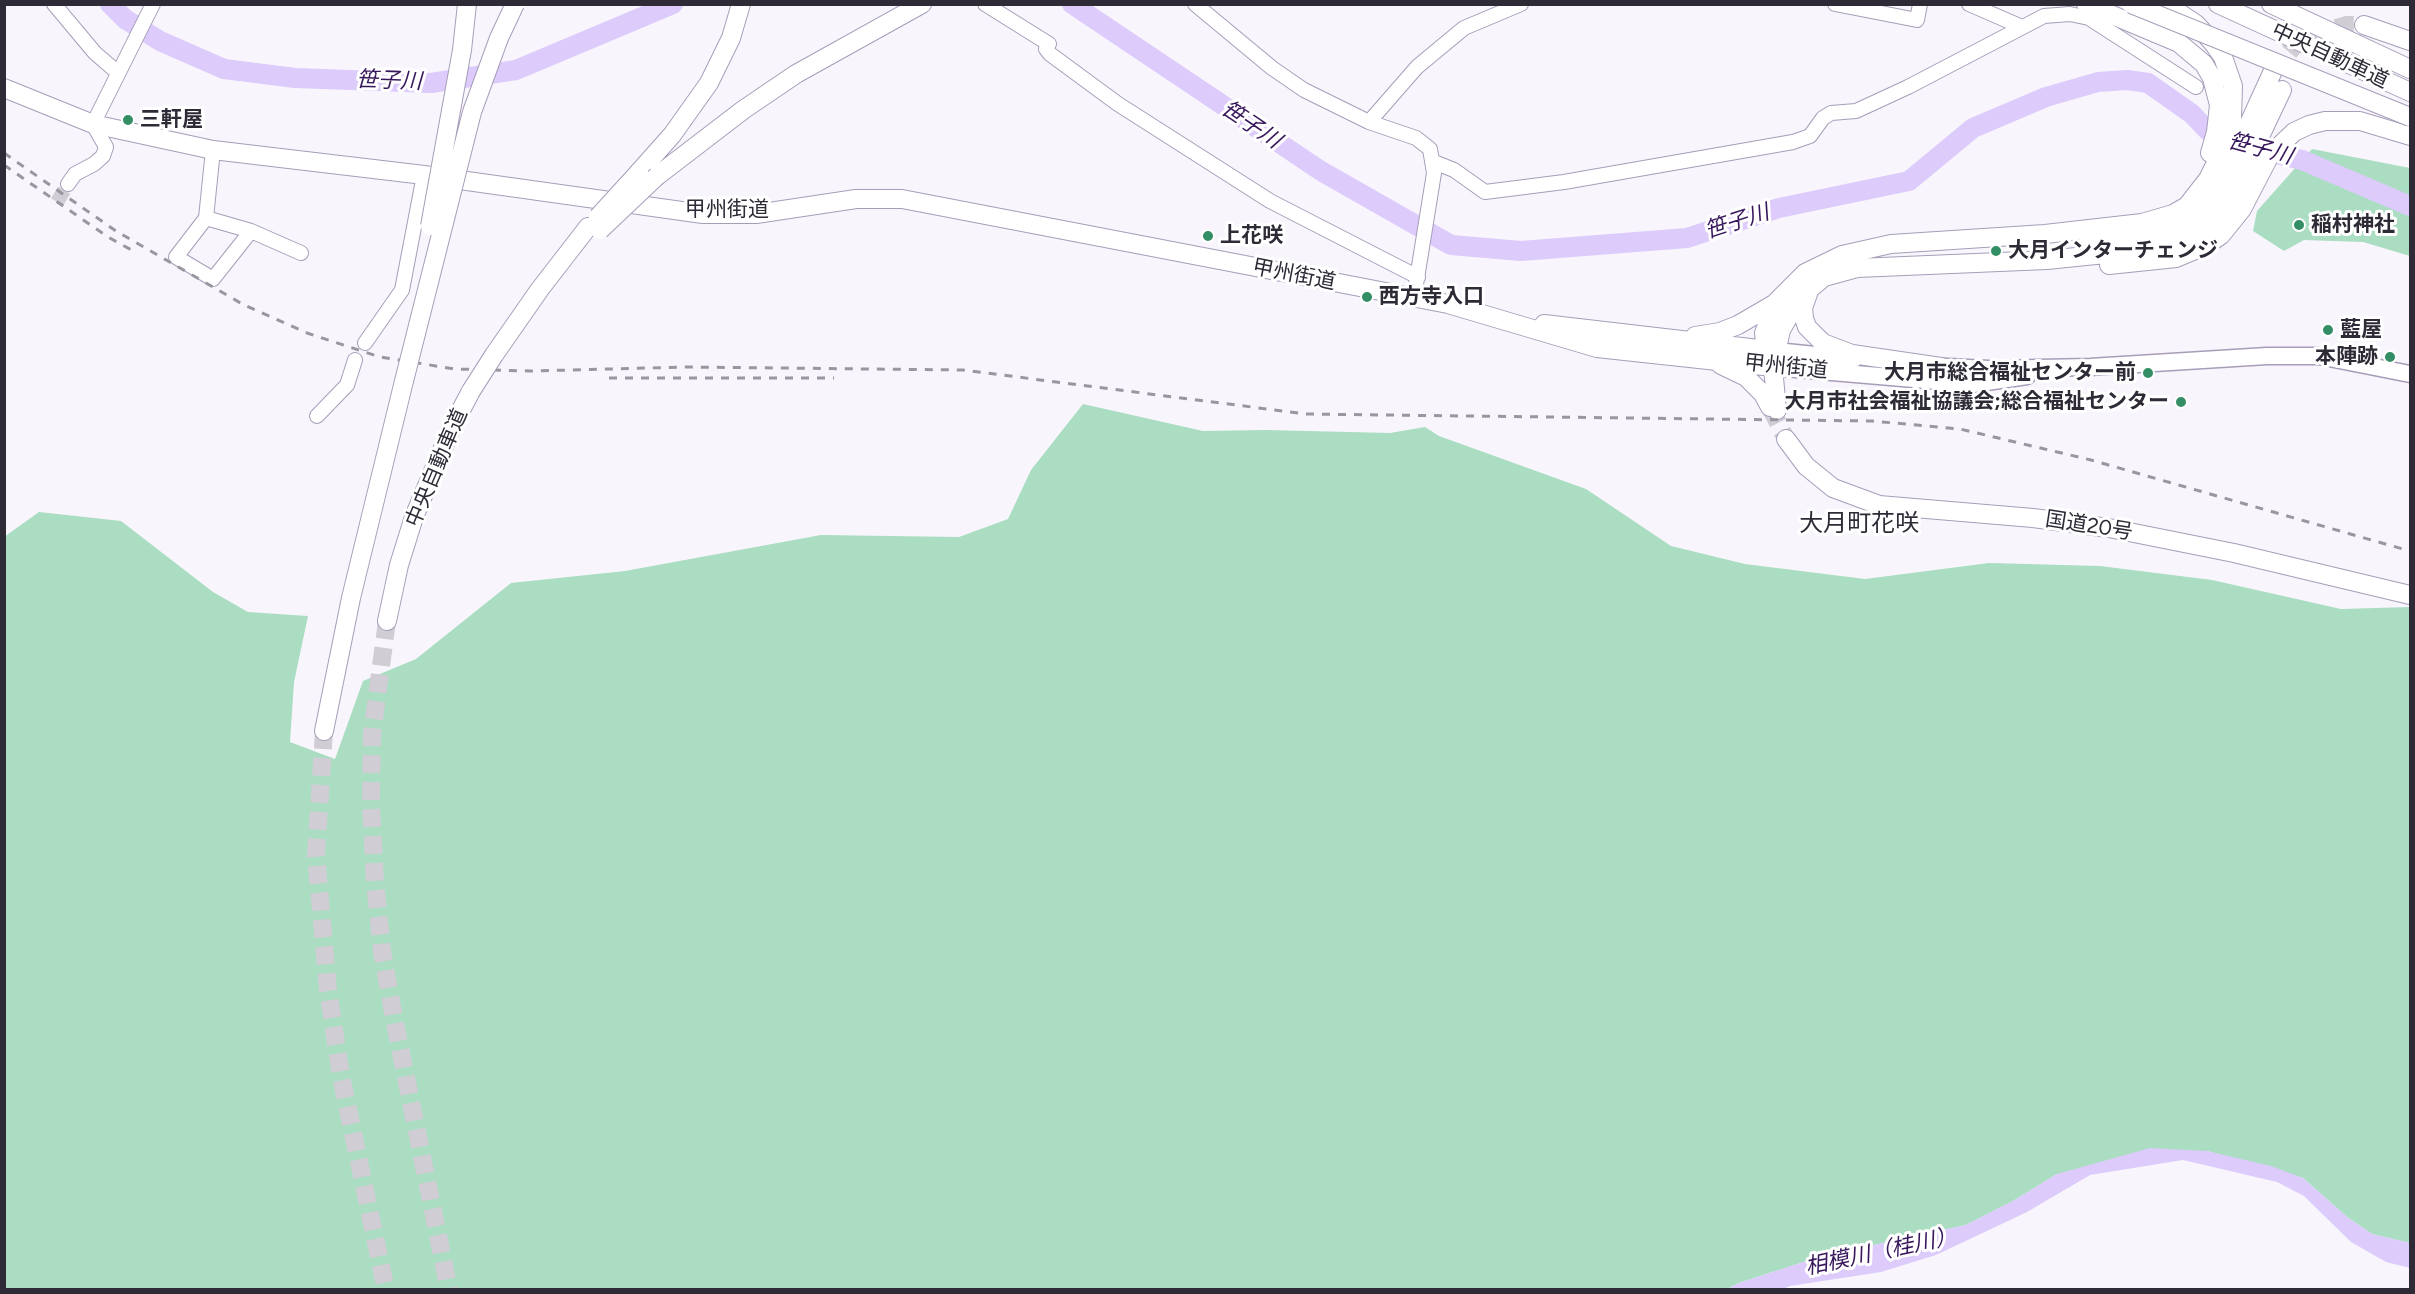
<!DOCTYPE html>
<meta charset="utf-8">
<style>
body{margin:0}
#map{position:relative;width:2415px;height:1294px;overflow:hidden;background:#f8f6fc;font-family:Figtree,sans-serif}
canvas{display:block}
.frame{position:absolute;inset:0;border:6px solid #2e2a36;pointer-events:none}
</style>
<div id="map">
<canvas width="2415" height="1294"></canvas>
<div class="frame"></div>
</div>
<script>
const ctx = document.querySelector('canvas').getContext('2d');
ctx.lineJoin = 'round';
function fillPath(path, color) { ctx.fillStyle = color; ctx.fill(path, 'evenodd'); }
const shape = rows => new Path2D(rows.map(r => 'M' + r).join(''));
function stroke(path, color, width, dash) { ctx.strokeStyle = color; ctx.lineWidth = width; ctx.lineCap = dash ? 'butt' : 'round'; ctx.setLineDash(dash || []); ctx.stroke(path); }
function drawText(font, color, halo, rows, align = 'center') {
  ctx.font = font + ' Figtree,"Noto Sans JP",sans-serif'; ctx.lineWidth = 6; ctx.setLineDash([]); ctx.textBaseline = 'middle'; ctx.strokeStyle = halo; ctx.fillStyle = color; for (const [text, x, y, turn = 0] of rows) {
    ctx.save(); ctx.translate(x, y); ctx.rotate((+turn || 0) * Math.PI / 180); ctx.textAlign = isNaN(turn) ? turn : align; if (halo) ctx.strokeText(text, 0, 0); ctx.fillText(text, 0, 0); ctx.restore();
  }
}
fillPath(shape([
 [2312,149,2410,168,2410,256,2363,242,2304,240,2284,251,2253,231,2257,211],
 [1083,404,1203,431,1266,430,1390,433,1425,427,1439,436,1586,489,1671,546,1745,564,1865,579,1989,563,2100,566,2212,580,2341,609,2410,607,2410,1243,2372,1234,2347,1217,2303,1178,2207,1151,2057,1174,2013,1201,1966,1225,1819,1257,1739,1283,1727,1289,5,1289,4,537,39,512,121,521,213,592,248,612,308,616,294,682,290,742,335,759,363,681,416,659,511,583,625,571,821,535,959,537,1008,519,1031,470]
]), '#aaddc1');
fillPath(shape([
 [2150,1148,2207,1151,2271,1166,2303,1178,2347,1217,2372,1234,2410,1243,2410,1268,2386,1262,2351,1242,2304,1196,2277,1182,2183,1160,2090,1175,2027,1212,1936,1255,1881,1272,1790,1286,1783,1289,1727,1289,1739,1283,1819,1257,1966,1225,2013,1201,2057,1174]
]), '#dccbfb');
stroke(shape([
 [110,4,125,19,160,41,224,69,295,78,431,83,516,70,673,4],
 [1072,4,1321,171,1451,245,1521,251,1687,238,1779,208,1909,181,1973,128,2046,97,2098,82,2127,80,2148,83,2192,114,2207,130,2230,143],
 [2259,150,2302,160,2410,206]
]), '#dccbfb', 20);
stroke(shape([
 [57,202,68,184]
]), '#d0cdd4', 14, [14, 7]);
stroke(shape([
 [2272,73,2295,45,2313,35,2347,25,2364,25],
 [1770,407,1786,439],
 [387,621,372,734,371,803,375,882,382,951,395,1023,449,1290],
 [324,731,316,855,328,990,341,1076,386,1290]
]), '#d0cdd4', 18, [18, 9]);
const minor = shape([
 [54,4,95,53,117,72],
 [985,4,1049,44,1046,49,1050,54,1118,104,1270,201,1418,277],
 [1195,4,1272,68,1304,90,1369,122,1416,138,1430,149,1434,173,1414,297],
 [1835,4,1917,20,1920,4],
 [1969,4,2022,27],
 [1369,122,1417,67,1464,28,1521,4],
 [213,150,206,218,251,231,301,253],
 [1434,162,1454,170,1485,192,1564,182,1793,142,1810,136,1823,118,1831,113,1856,111,1908,87,2044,16,2070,14,2089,18,2196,87],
 [68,184,75,174,94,164,103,156,106,147,93,124,153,4],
 [206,218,176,257,213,279,251,231],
 [365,343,402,290,424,175],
 [317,416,347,385,355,360]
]);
const major = shape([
 [1776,351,1854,359],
 [1928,366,1988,369,2090,367,2267,356,2319,356,2410,374],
 [1773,367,1973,384,2027,376]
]);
const highway = shape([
 [2086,4,2179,43,2204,64,2212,78,2219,105,2216,132,2210,153],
 [2218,4,2410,92],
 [2271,4,2410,69],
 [2364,25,2410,41],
 [4,88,93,124,213,150,424,175,703,214,756,214,856,199,902,199,1448,304,1597,348,1773,367],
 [639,172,672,135,709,83,731,38,741,4],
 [657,176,743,110,796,74,922,4],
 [2088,237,2122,239,2158,235,2173,231,2199,217,2221,185,2272,73],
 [2109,265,2176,258,2207,245,2221,235,2242,209,2270,155,2294,132,2309,125,2325,121,2360,121,2410,136],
 [1809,291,1803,308,1804,318,1807,327,1823,343,1852,354,1941,367],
 [1544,324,1776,351],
 [1695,336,1720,332,1738,325,1774,304],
 [494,355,540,289,588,227],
 [1721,365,1746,377,1763,394,1770,407],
 [1773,367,1766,350,1764,333,1776,302,1805,273,1842,255,1891,244,2045,234,2142,223,2173,214,2187,206,2208,179,2223,149,2232,118,2233,86,2223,57,2213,43,2196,24,2166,4],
 [1777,410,1773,367,1781,330,1800,297,1824,277,1857,268,2047,260,2154,249,2187,241,2212,224,2228,204,2282,90],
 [1786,439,1806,466,1833,488,1879,505,2033,518,2109,528,2234,553,2410,595],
 [387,621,399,565,414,517,451,429,471,391],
 [324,731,351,598,404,381]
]);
stroke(minor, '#a79db9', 16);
stroke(major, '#a79db9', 19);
stroke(highway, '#a79db9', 20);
stroke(minor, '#fff', 14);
stroke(major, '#fff', 16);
stroke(highway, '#fff', 18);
stroke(shape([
 [4,153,116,231,244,305,307,333,380,357,455,369,531,371,687,367,963,370,1306,414,1872,421,1960,429,2091,460,2410,551],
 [4,165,108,237,137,253],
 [609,378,834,378]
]), '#99969f', 3, [8, 8]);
const highwayBridge = shape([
 [2131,4,2410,117],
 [598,217,639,172],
 [430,226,462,50,467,4],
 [600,230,657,176],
 [404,381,472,112,499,38,515,4],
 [471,391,494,355]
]);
stroke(highwayBridge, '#a79db9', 20, []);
stroke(highwayBridge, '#fff', 18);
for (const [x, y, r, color] of [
 [128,120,6,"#338e65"],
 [2299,225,6,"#338e65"],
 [1208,236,6,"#338e65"],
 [1996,251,6,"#338e65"],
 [1367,297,6,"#338e65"],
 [2328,330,6,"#338e65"],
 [2390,357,6,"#338e65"],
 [2148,373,6,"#338e65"],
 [2181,402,6,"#338e65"]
]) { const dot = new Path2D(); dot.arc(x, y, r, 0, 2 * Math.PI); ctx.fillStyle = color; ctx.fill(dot); stroke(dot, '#fff', 2); }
drawText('21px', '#2e2a36', '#fff', [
 ["中央自動車道",2330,56,25],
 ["甲州街道",727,210],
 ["甲州街道",1294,275,11],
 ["甲州街道",1786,367,6],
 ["中央自動車道",437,468,-67],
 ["国道20号",2089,526,9]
]);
drawText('bold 21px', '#2e2a36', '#fff', [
 ["三軒屋",140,120],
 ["稲村神社",2311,225],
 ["上花咲",1220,236],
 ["大月インターチェンジ",2008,251],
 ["西方寺入口",1379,297],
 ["藍屋",2340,330],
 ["本陣跡",2378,357,"right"],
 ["大月市総合福祉センター前",2136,373,"right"],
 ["大月市社会福祉協議会;総合福祉センター",2169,402,"right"]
], 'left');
drawText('italic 22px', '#38185c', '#fff', [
 ["笹子川",389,81,2],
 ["笹子川",1251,125,34],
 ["笹子川",2260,149,15],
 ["笹子川",1737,222,-18],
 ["相模川（桂川）",1881,1252,-12]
]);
drawText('24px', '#2e2a36', '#fff', [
 ["大月町花咲",1859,524]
]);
</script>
